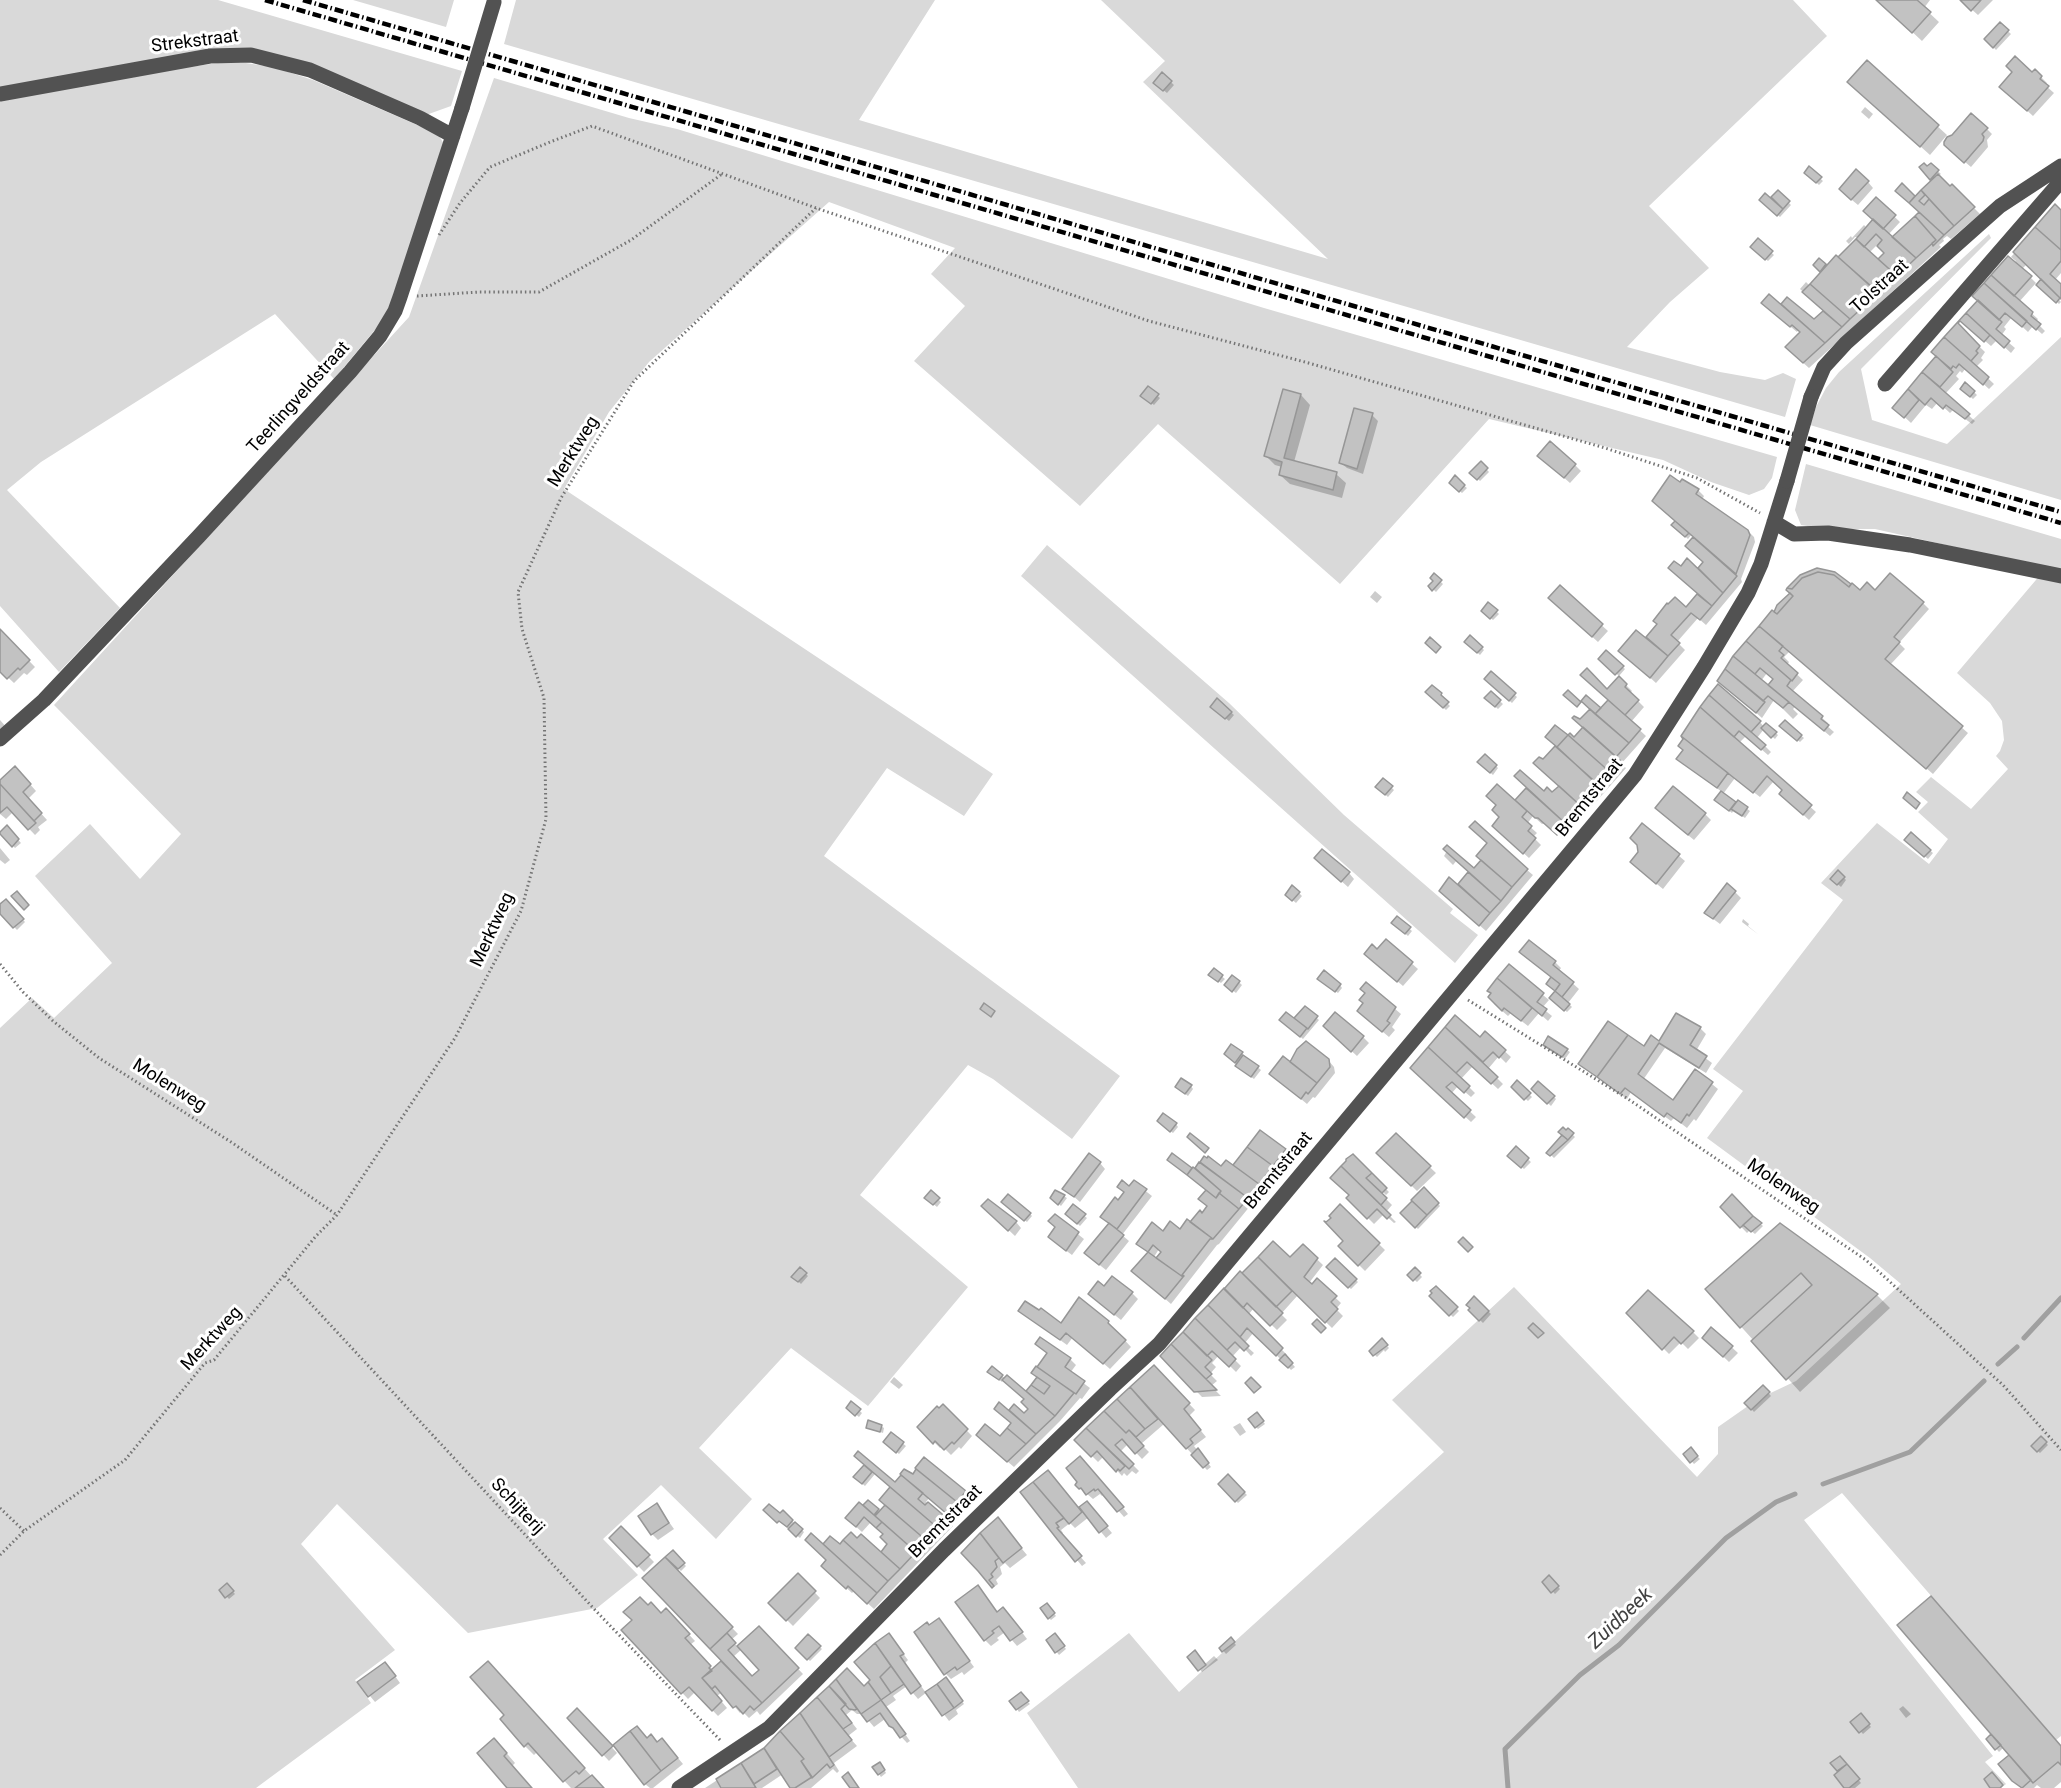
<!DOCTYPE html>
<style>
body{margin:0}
canvas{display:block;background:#fff}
</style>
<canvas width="2061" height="1788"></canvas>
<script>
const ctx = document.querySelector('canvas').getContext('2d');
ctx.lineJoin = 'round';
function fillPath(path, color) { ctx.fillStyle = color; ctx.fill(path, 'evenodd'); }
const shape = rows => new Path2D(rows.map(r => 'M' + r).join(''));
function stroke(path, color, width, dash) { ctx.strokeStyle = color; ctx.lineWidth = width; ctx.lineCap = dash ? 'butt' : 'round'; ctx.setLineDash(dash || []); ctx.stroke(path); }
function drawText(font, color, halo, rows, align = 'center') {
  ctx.font = font + ' Roboto,sans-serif'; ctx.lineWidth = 6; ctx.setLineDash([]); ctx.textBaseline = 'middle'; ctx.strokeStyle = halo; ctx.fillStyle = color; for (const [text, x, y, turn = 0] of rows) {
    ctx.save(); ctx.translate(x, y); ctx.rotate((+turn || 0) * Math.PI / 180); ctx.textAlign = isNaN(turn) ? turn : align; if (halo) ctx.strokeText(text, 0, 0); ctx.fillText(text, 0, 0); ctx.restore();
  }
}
fillPath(shape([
 [0,0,218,0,462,71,451,106,426,115,269,53,0,89],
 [353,0,454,0,446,27],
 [516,0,935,0,859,120,1328,259,1143,82,1165,61,1101,0,1793,0,1827,36,1649,206,1709,268,1670,302,1627,347,1720,372,1765,380,1783,373,1796,379,1785,417,504,44],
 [232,61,273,67,313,80,438,134,444,144,389,313,334,379,275,314,41,462,7,490,120,608,59,672,0,606,0,101,146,73],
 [494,78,629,118,677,129,1264,308,1777,457,1772,478,1764,489,1749,495,1711,482,1663,460,1489,419,1340,584,1158,424,1080,506,914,361,965,306,931,274,955,248,829,202,649,362,609,412,564,489,993,774,964,816,887,768,824,856,1120,1076,1072,1139,993,1079,968,1065,860,1195,968,1287,868,1406,791,1348,699,1448,752,1499,716,1539,661,1485,603,1539,638,1575,597,1608,468,1633,337,1504,301,1544,395,1650,355,1680,371,1703,256,1788,0,1788,0,1028,32,998,54,1018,112,963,35,876,90,824,140,879,181,834,54,705,409,317],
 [1989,234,1991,238,1861,369,1872,420,1947,444,2061,337,2061,500,1810,425,1816,407,1826,388,1839,372],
 [1806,464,2061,539,2061,571,1875,529,1827,529,1801,525,1795,510],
 [1047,545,1229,703,1344,815,1453,909,1450,913,1478,935,1455,963,1021,576],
 [2041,574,2061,579,2061,1736,2056,1740,1842,1493,1804,1520,1993,1756,1985,1762,2006,1784,2001,1788,1078,1788,1027,1713,1129,1633,1179,1692,1444,1452,1392,1400,1514,1287,1697,1477,1718,1454,1718,1427,1758,1399,1796,1381,1901,1284,1870,1258,1707,1138,1743,1091,1713,1069,1843,900,1821,883,1877,823,1929,864,1948,839,1918,812,1928,802,1916,792,1931,777,1971,809,2008,769,1996,756,2000,751,2004,740,2002,721,1990,703,1957,673]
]), '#d9d9d9');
fillPath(shape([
 [1878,0,1930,0,1924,8,1939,22,1922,41],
 [1961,0,1993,0,1978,15],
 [2000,24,2011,34,1996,50,1986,39],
 [1867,62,1947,135,1930,155,1859,91],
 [2035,71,2047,83,2045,85,2054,93,2033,116,2007,92],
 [1162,74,1174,85,1167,93,1155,83],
 [1865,107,1873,114,1869,119,1861,112],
 [1986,128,1992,134,1987,140,1988,147,1971,167,1952,151],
 [1931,165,1941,174,1938,176,1950,188,1952,186,1980,214,1951,239,1947,236,1943,239,1944,241,1939,245,1941,247,1809,368,1792,353,1802,332,1799,329,1797,332,1769,309,1781,306,1787,299,1814,320,1824,311,1800,289,1806,282,1810,286,1822,272,1815,265,1819,260,1827,267,1859,237,1855,237,1849,244,1846,241,1851,236,1852,238,1864,225,1867,228,1874,220,1876,199,1900,222,1888,235,1892,239,1921,213,1897,190,1902,185,1915,198,1933,181,1921,168,1927,168],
 [1877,245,1886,253,1878,261,1869,253],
 [1809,168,1823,181,1819,185,1806,173],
 [1868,182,1873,188,1858,205,1846,195],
 [1778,192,1791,205,1780,217,1761,200,1771,199],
 [2056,207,2061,212,2061,273,2055,280,2061,286,2061,297,2054,294,2061,302,2059,304,2036,283,2019,302,2038,319,2036,322,2045,331,2042,334,2033,326,2028,332,2012,317,2004,327,2006,329,2001,336,2015,348,2011,353,1997,340,1991,346,1967,326,2016,261,2011,257],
 [2027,264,2043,279,2038,285,2022,269],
 [1759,241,1774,255,1768,261,1752,247],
 [1957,325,1985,352,1981,358,1983,360,1976,367,1994,384,1989,389,1966,368,1962,373,1960,371,1956,376,1959,379,1945,394,1975,421,1972,424,1953,410,1950,413,1938,402,1932,409,1926,405,1911,423,1894,407,1938,357,1933,352],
 [1966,384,1977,395,1973,399,1962,389],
 [1148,388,1160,398,1154,405,1142,395],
 [1301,395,1310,405,1294,462,1336,474,1346,483,1342,498,1290,484,1280,475,1282,467,1275,465,1266,456],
 [1372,415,1378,421,1363,474,1347,468,1341,463],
 [1545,461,1575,465,1581,471,1570,483],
 [1481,463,1489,472,1480,481,1472,473],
 [1455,478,1467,488,1462,493,1451,483],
 [1681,485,1698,490,1704,496,1702,500,1748,531,1754,537,1755,542,1741,579,1742,582,1706,625,1698,618,1677,642,1685,650,1656,683,1626,656,1646,639,1659,625,1686,609,1699,594,1681,568,1698,570,1705,563,1687,546,1694,537,1692,534,1688,539,1673,525,1677,521],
 [1835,573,1860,592,1875,592,1923,603,1929,609,1899,643,1905,649,1890,665,1968,733,1933,774,1790,651,1784,657,1789,662,1787,665,1803,680,1792,692,1828,723,1826,725,1834,732,1830,736,1795,707,1793,709,1798,714,1793,719,1774,700,1762,718,1719,680,1734,657,1775,614],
 [1767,673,1775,679,1768,687,1761,681],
 [1434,575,1443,584,1436,592,1430,586,1435,581],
 [1560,588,1608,631,1598,642,1556,604],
 [1375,591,1382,597,1377,603,1370,597],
 [1489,604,1499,614,1493,620,1483,611],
 [0,631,35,667,27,675,24,673,14,683,0,670],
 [1470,637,1484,650,1480,655,1466,642],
 [1606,652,1625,669,1619,676,1600,659],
 [1491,673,1517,697,1512,703,1486,679],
 [1619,678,1632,691,1630,693,1644,707,1631,722,1646,736,1621,764,1626,768,1563,839,1546,823,1542,824,1533,816,1527,824,1537,833,1533,837,1541,845,1529,858,1500,832,1515,803,1528,787,1552,794,1560,786,1543,761,1568,737,1574,739,1585,727,1580,721,1600,710,1610,700,1607,691],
 [1432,687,1444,697,1442,698,1450,706,1446,710,1427,692],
 [1491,693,1503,704,1498,709,1486,698],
 [1217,700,1234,715,1229,721,1212,707],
 [0,720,7,728,0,734],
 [1760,722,1764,727,1766,725,1778,735,1775,739,1764,729,1757,738,1771,752,1768,755,1746,736,1739,743,1816,812,1809,820,1787,800,1784,790,1774,781,1760,797,1735,778,1723,794,1736,804,1738,802,1750,811,1745,818,1734,810,1732,813,1718,802,1722,792,1678,759,1684,750],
 [1785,722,1804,738,1800,742,1781,726],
 [1485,756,1498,768,1493,775,1479,762],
 [21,774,36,791,28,799,47,820,38,827,40,830,35,835,13,812,6,819,0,814,0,781],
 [1384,780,1394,790,1388,797,1377,787],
 [1662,814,1705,814,1711,820,1694,840],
 [1642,825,1685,861,1663,889,1637,868],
 [7,828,21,843,15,848,1,833],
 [1911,834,1933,853,1928,859,1906,840],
 [0,848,10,860,5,864,0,860],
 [1447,851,1474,870,1527,870,1533,875,1486,931,1446,896,1470,872,1457,860,1453,865,1444,856],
 [1322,864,1349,873,1354,879,1348,887],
 [1838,872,1846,880,1841,887,1832,879],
 [1293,887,1302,896,1296,903,1287,895],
 [1735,892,1741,898,1720,924,1712,918],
 [6,901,25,922,17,930,0,912,0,906],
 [1397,918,1412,931,1408,936,1393,923],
 [1743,919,1749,924,1748,926,1759,935,1742,922],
 [1386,941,1418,969,1403,986,1371,959],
 [1529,942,1555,962,1561,968,1559,971,1579,989,1568,1003,1572,1007,1567,1012,1551,998,1556,991,1548,984,1553,978],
 [1509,967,1549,1000,1542,1008,1552,1016,1548,1021,1539,1013,1528,1026,1511,1013,1508,1016,1494,1004,1490,991],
 [1214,970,1225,979,1221,983,1213,977],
 [1233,977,1242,985,1236,993,1226,985],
 [1322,981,1340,985,1342,988,1338,993],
 [1366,984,1401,1014,1392,1027,1395,1030,1389,1037,1365,1017],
 [1305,1008,1319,1020,1303,1039,1283,1022,1295,1020],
 [1456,1017,1480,1039,1486,1034,1511,1057,1506,1063,1499,1056,1488,1069,1503,1084,1498,1089,1473,1066,1461,1079,1475,1093,1471,1097,1458,1086,1451,1094,1476,1117,1471,1122,1412,1068],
 [1700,1028,1706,1034,1696,1051,1712,1063,1706,1073,1665,1048,1643,1080,1673,1102,1696,1071,1718,1089,1696,1121,1694,1119,1687,1128,1674,1118,1671,1121,1631,1092,1627,1099,1586,1069],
 [1331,1032,1363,1037,1369,1043,1357,1056],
 [1547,1047,1567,1050,1570,1052,1565,1059],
 [1242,1054,1261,1070,1254,1079,1239,1068,1238,1064,1228,1057],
 [1328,1060,1334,1067,1335,1073,1315,1098,1313,1097,1307,1104,1277,1079,1290,1064],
 [1517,1082,1532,1097,1528,1101,1513,1087],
 [1539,1083,1556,1099,1551,1106,1533,1089],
 [1191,1086,1193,1089,1188,1096,1179,1089],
 [1161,1124,1176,1124,1178,1127,1173,1133],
 [1568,1130,1575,1137,1554,1158,1548,1152],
 [1260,1132,1291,1156,1219,1244,1217,1245,1171,1304,1139,1276,1148,1252,1144,1249,1163,1233,1180,1231,1191,1224,1203,1215,1209,1207,1207,1190,1171,1162,1172,1155,1193,1170,1205,1158,1222,1168,1233,1167],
 [1159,1249,1163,1252,1156,1260,1154,1257],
 [1396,1135,1436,1173,1417,1191,1378,1153],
 [1516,1149,1531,1162,1524,1169,1510,1156],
 [1352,1156,1389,1192,1386,1195,1375,1184,1373,1186,1392,1205,1386,1212,1396,1222,1394,1223,1384,1214,1374,1224,1348,1198,1351,1195,1332,1178],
 [1100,1163,1105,1169,1080,1202,1064,1188],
 [1134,1182,1152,1196,1122,1235,1129,1241,1106,1270,1092,1259,1110,1224,1108,1223],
 [1424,1189,1440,1206,1418,1229,1402,1213],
 [931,1192,941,1202,937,1207,926,1198],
 [1056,1192,1067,1198,1061,1206,1052,1197],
 [1005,1204,1030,1214,1032,1216,1027,1222],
 [983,1206,1016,1222,1021,1228,1015,1236],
 [1073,1206,1087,1218,1080,1226,1067,1214],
 [1340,1206,1385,1250,1365,1271,1340,1246,1345,1241],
 [1722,1207,1753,1218,1763,1226,1755,1234,1750,1230,1747,1233],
 [1055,1216,1084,1239,1072,1255,1056,1243,1057,1228],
 [1780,1224,1877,1295,1890,1308,1800,1392,1708,1290],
 [1274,1243,1290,1259,1303,1246,1323,1265,1309,1283,1312,1286,1317,1280,1341,1303,1336,1309,1343,1316,1332,1328,1298,1295,1281,1314,1287,1320,1277,1330,1254,1308,1248,1315,1287,1355,1286,1357,1295,1367,1291,1370,1254,1332,1244,1344,1254,1353,1251,1356,1242,1346,1232,1357,1241,1366,1236,1372,1219,1355,1212,1363,1216,1367,1210,1374,1217,1381,1211,1386,1221,1396,1202,1397,1162,1356],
 [1335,1260,1358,1282,1351,1289,1328,1267],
 [800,1269,808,1276,801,1284,793,1276],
 [1415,1269,1422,1277,1417,1282,1409,1275],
 [1104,1288,1132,1293,1138,1299,1121,1320,1096,1300],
 [1436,1288,1459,1311,1453,1317,1431,1296],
 [1474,1298,1491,1314,1483,1323,1470,1310],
 [1020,1311,1061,1325,1108,1322,1131,1347,1110,1369,1073,1337,1067,1345],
 [1628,1313,1693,1332,1699,1338,1688,1349,1681,1342,1669,1354],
 [1712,1329,1738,1353,1729,1362,1704,1338],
 [1382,1340,1389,1348,1385,1352,1384,1350,1377,1357,1371,1351],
 [1070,1359,1076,1365,1070,1373,1090,1388,1082,1399,1080,1398,1060,1421,1014,1467,983,1441,1000,1438,1012,1423,1009,1412,1014,1406,1024,1415,1030,1409,1025,1399,1004,1379,1002,1382,992,1374,1002,1376,1026,1393,1038,1377],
 [1154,1367,1195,1410,1189,1416,1206,1437,1194,1446,1211,1467,1207,1470,1164,1424,1141,1444,1149,1452,1142,1459,1128,1444,1120,1452,1139,1471,1136,1474,1132,1471,1127,1476,1124,1473,1122,1476,1104,1456,1098,1462,1076,1440],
 [894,1377,903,1385,899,1389,890,1382],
 [1763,1387,1771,1396,1754,1412,1746,1403],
 [851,1403,862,1413,859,1417,848,1408],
 [943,1406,972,1436,961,1449,959,1447,951,1455,942,1446,940,1448,919,1427],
 [1259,1416,1265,1424,1258,1429,1256,1427],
 [1240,1423,1246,1432,1240,1436,1233,1427],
 [881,1426,884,1428,883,1433,868,1427],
 [891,1434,906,1446,899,1454,885,1442],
 [2041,1438,2048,1445,2040,1453,2033,1446],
 [1691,1450,1700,1459,1694,1464,1685,1454],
 [1087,1464,1128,1514,1124,1517,1104,1494,1102,1496,1100,1494,1093,1499,1080,1488],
 [865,1465,895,1484,905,1471,913,1476,918,1469,965,1492,971,1497,953,1518,929,1498,926,1502,953,1526,874,1609,854,1591,852,1593,823,1566,828,1560,823,1546,840,1547,881,1554,889,1544,885,1534,871,1522,862,1532,853,1524,859,1505,875,1519,877,1516,865,1505,868,1502,880,1513,887,1505,881,1499,891,1487,875,1474,865,1486,855,1477],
 [1228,1476,1247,1495,1238,1503,1220,1484],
 [1022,1493,1079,1509,1087,1503,1112,1533,1106,1538,1089,1517,1075,1528,1070,1523,1061,1530,1063,1533,1061,1535,1086,1563,1082,1566],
 [657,1505,674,1529,658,1540,652,1534],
 [765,1510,780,1516,783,1512,804,1532,800,1538],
 [998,1520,1027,1555,1010,1568,1005,1563,1000,1567,1002,1574,996,1580,998,1584,994,1587,963,1553],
 [621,1528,654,1562,644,1572,611,1538],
 [672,1552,686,1566,681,1571,675,1565,673,1567,738,1634,731,1640,738,1647,759,1628,803,1674,760,1715,757,1711,749,1718,742,1711,740,1713,722,1692,717,1696,727,1708,718,1716,695,1692,688,1699,623,1630,648,1607,661,1615,666,1610,695,1641,690,1645,714,1671,724,1661,644,1578],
 [742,1649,762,1670,752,1678,733,1657],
 [798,1575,820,1598,793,1626,770,1603],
 [1549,1577,1560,1589,1555,1594,1544,1582],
 [227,1585,235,1594,229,1599,221,1590],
 [1047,1605,1056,1616,1051,1620,1049,1618],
 [998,1613,1009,1615,1027,1639,1017,1646,1005,1632,997,1638,999,1640,991,1646,985,1640],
 [939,1620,974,1667,964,1675,962,1672,951,1679,946,1674,930,1626],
 [889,1635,908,1660,905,1663,926,1693,946,1679,948,1682,964,1704,956,1710,958,1714,949,1721,927,1692,918,1699,907,1686,893,1696,896,1700,886,1707,910,1741,907,1743,885,1719,874,1727,863,1714,857,1714,852,1710,846,1715,857,1729,848,1736,857,1746,834,1763,839,1771,837,1773,833,1769,811,1788,792,1788,783,1774,762,1788,705,1788,765,1749,769,1743,847,1670,864,1688,872,1680,856,1662],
 [808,1636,822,1649,810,1661,797,1648],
 [1057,1638,1066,1649,1059,1655,1048,1641],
 [1231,1639,1236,1645,1226,1654,1221,1648],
 [1214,1656,1218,1660,1202,1672,1189,1657,1205,1664],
 [390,1669,400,1683,375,1702,370,1696],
 [498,1673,593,1778,602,1788,571,1788,537,1752,534,1755,525,1746,506,1715],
 [1020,1694,1030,1704,1019,1712,1017,1709],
 [1903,1706,1911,1714,1906,1718,1899,1709],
 [1861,1715,1871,1727,1863,1734,1852,1722],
 [583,1716,617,1753,609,1761,569,1718],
 [647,1739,668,1746,683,1764,653,1788,650,1788,645,1784],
 [1988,1739,2061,1746,2061,1782,2054,1788,2041,1788,2037,1785,2034,1788,2022,1788,2000,1764,2011,1755,2004,1747,1999,1752],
 [503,1749,515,1763,512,1766,532,1788,509,1788,479,1753],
 [1840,1758,1861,1783,1855,1788,1846,1788,1840,1772,1833,1763],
 [882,1766,886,1773,881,1777,879,1774]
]), '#0003');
stroke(shape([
 [2024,1338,2061,1298],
 [1998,1364,2017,1347],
 [1823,1484,1910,1452,1984,1381],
 [1508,1788,1505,1749,1580,1675,1619,1645,1726,1538,1776,1502,1795,1494]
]), '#a0a0a0', 5);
const building = shape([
 [1876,0,1917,0,1931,12,1912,33,1876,0],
 [1960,0,1981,0,1971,11,1960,0],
 [2000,22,2009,30,1993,48,1984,39,2000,22],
 [2015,56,2032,72,2035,69,2042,76,2040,79,2049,86,2027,111,1999,87,2012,72,2006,66,2015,56],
 [1867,60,1939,125,1920,147,1847,82,1867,60],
 [1162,72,1172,81,1163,91,1153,83,1162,72],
 [1971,113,1988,128,1982,134,1984,137,1983,141,1964,163,1944,145,1944,142,1947,137,1952,135,1971,113],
 [1924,163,1927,166,1931,163,1939,170,1930,180,1919,167,1924,163],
 [1809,166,1822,177,1816,183,1804,173,1809,166],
 [1856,169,1869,181,1851,200,1839,189,1856,169],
 [1938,174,1950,186,1952,184,1975,207,1954,226,1921,190,1938,174],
 [1902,183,1915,196,1909,203,1895,191,1902,183],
 [1778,190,1790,201,1783,209,1771,197,1778,190],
 [1921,190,1925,195,1919,201,1924,205,1929,199,1954,226,1944,235,1909,203,1921,190],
 [1765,193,1783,209,1777,216,1759,200,1765,193],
 [1876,197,1896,215,1883,229,1863,211,1876,197],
 [2055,204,2061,210,2061,250,2035,227,2055,204],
 [1919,212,1944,235,1933,246,1932,243,1936,240,1915,216,1919,212],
 [1915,216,1936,240,1916,258,1892,237,1915,216],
 [1873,219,1916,258,1897,276,1878,259,1884,253,1877,246,1882,240,1876,234,1864,247,1856,239,1873,219],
 [2035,227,2061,250,2061,261,2050,274,2061,284,2061,299,2013,252,2035,227],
 [1758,238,1773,251,1765,260,1750,247,1758,238],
 [1856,239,1897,276,1879,293,1838,257,1856,239],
 [1836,255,1878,293,1850,319,1810,284,1836,255],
 [2008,256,2032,276,2014,296,1991,275,2008,256],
 [1819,258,1826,264,1820,272,1813,265,1819,258],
 [1991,275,2033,312,2031,316,2041,324,2036,330,1984,283,1991,275],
 [2041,279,2060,298,2056,303,2036,285,2041,279],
 [1984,283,2027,321,2022,327,2005,313,1999,320,1972,296,1984,283],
 [1810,284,1850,319,1842,327,1802,292,1810,284],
 [1769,294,1825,343,1803,363,1785,347,1800,332,1792,325,1790,327,1761,303,1769,294],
 [1787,297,1814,319,1823,311,1842,327,1825,343,1781,304,1787,297],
 [1978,300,2002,322,1996,329,2010,341,2004,348,1966,313,1978,300],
 [1966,313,1990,335,1984,342,1960,321,1958,323,1980,346,1976,351,1978,353,1971,361,1944,337,1966,313],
 [1944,337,1989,377,1983,385,1959,364,1956,368,1953,366,1951,369,1931,352,1944,337],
 [1936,356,1953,372,1940,387,1922,372,1936,356],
 [1922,372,1970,414,1965,419,1946,405,1943,409,1931,398,1925,405,1908,389,1922,372],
 [1965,382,1975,391,1970,397,1960,389,1965,382],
 [1148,386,1159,394,1151,404,1140,396,1148,386],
 [1283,389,1301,394,1284,458,1337,472,1333,490,1279,475,1282,462,1264,456,1283,389],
 [1908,389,1919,400,1904,418,1892,408,1908,389],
 [1354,408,1373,413,1357,469,1339,463,1354,408],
 [1550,441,1576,464,1564,478,1537,456,1550,441],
 [1481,461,1488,468,1477,480,1469,473,1481,461],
 [1455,475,1465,485,1459,492,1449,483,1455,475],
 [1670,475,1680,482,1682,479,1699,489,1696,494,1748,530,1750,535,1736,574,1652,501,1670,475],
 [1675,521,1689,533,1685,537,1671,525,1675,521],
 [1693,537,1737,576,1723,593,1698,568,1703,562,1685,546,1693,537],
 [1687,558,1723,593,1712,606,1668,568,1674,561,1681,566,1687,558],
 [1817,568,1835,572,1851,584,1849,587,1834,575,1818,572,1802,578,1792,589,1787,588,1800,575,1817,568],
 [1818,572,1834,575,1849,587,1852,583,1860,590,1867,582,1875,590,1890,573,1924,602,1894,637,1900,642,1885,659,1963,726,1926,769,1759,626,1772,610,1777,614,1793,596,1786,590,1787,588,1792,589,1802,578,1818,572],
 [1434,573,1442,580,1432,591,1428,586,1433,581,1430,578,1434,573],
 [1560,585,1603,624,1592,637,1548,598,1560,585],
 [1790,593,1793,596,1777,614,1774,612,1777,605,1790,593],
 [1697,594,1712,606,1700,620,1691,613,1671,635,1680,643,1668,656,1646,637,1657,624,1653,621,1667,603,1668,604,1675,597,1686,607,1697,594],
 [1488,602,1498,610,1490,619,1481,611,1488,602],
 [1759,626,1783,646,1779,651,1784,655,1781,658,1798,673,1792,681,1746,641,1759,626],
 [0,629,30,660,20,670,18,668,7,679,0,672,0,629],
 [1636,630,1668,656,1650,678,1618,651,1636,630],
 [1470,635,1483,647,1477,653,1464,642,1470,635],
 [1430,637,1441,647,1436,653,1425,643,1430,637],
 [1746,641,1791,680,1787,686,1823,716,1821,719,1829,725,1824,731,1768,685,1773,679,1760,668,1755,674,1733,656,1746,641],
 [1606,650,1624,666,1615,675,1598,659,1606,650],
 [1733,656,1789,702,1783,708,1768,696,1763,701,1725,669,1733,656],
 [1587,668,1607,689,1619,676,1627,684,1625,687,1639,700,1625,715,1580,675,1587,668],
 [1725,669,1765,702,1756,713,1717,681,1725,669],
 [1491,671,1516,693,1509,701,1484,679,1491,671],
 [1718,684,1761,721,1751,732,1709,695,1718,684],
 [1432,685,1442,693,1441,695,1449,702,1443,708,1425,692,1432,685],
 [1568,690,1581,702,1577,707,1563,695,1568,690],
 [1491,691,1501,700,1495,707,1484,698,1491,691],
 [1586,695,1601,708,1595,714,1581,701,1586,695],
 [1709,695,1766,745,1761,750,1739,731,1734,737,1700,707,1709,695],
 [1217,698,1232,712,1225,719,1210,707,1217,698],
 [1608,700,1641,729,1629,743,1595,714,1608,700],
 [1700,707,1812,805,1803,815,1779,794,1782,790,1767,776,1753,793,1681,736,1700,707],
 [1590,709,1629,743,1616,757,1572,718,1574,716,1580,719,1590,709],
 [1785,720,1802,735,1797,741,1779,726,1785,720],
 [1766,723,1777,732,1771,738,1761,728,1766,723],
 [1555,725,1568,735,1557,747,1545,737,1555,725],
 [1583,727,1621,761,1611,773,1568,735,1570,733,1574,737,1583,727],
 [1568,735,1611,773,1600,787,1557,747,1568,735],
 [1681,736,1728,773,1717,788,1676,759,1683,750,1678,746,1683,739,1681,736],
 [1555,746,1600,786,1582,807,1533,763,1539,757,1543,759,1555,746],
 [1485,754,1497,765,1490,773,1477,762,1485,754],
 [15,766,31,784,23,792,42,813,34,821,0,784,0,780,15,766],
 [1520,770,1544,791,1547,787,1552,792,1559,786,1582,807,1566,824,1514,776,1520,770],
 [1383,778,1393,786,1385,795,1375,787,1383,778],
 [0,784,36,823,28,830,7,807,0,813,0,784],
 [1497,784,1527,811,1522,817,1532,826,1528,831,1536,838,1523,854,1492,826,1499,817,1492,810,1496,805,1486,796,1497,784],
 [1673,786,1706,813,1688,835,1655,808,1673,786],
 [1526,788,1566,824,1557,835,1538,818,1535,818,1515,800,1526,788],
 [1721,791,1736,802,1729,811,1714,800,1721,791],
 [1907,792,1920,803,1916,809,1903,798,1907,792],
 [1738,800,1748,807,1742,816,1731,809,1738,800],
 [1475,821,1528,869,1512,887,1476,856,1487,843,1469,827,1475,821],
 [1642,823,1680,854,1656,884,1630,862,1638,852,1637,845,1630,838,1642,823],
 [7,825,19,839,12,847,0,834,0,832,7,825],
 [1911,832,1931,850,1924,857,1904,840,1911,832],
 [1447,845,1474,868,1481,860,1512,887,1501,901,1443,849,1447,845],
 [1322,849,1350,872,1341,882,1314,858,1322,849],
 [1838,870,1845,877,1837,885,1830,879,1838,870],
 [1468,872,1501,901,1490,913,1458,884,1468,872],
 [1449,877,1490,913,1479,926,1439,891,1449,877],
 [1727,883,1736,891,1713,919,1704,913,1727,883],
 [1292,885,1300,892,1292,901,1285,895,1292,885],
 [17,891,29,905,24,910,11,896,17,891],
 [6,899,24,919,13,928,0,914,0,904,6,899],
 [1397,916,1411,927,1405,934,1391,923,1397,916],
 [1386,939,1413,962,1397,982,1364,954,1372,944,1377,949,1386,939],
 [1529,940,1556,961,1553,965,1574,982,1562,997,1555,991,1560,984,1519,952,1529,940],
 [1509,964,1544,993,1537,1002,1547,1009,1542,1016,1497,978,1509,964],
 [1214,968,1223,975,1218,982,1208,975,1214,968],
 [1324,970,1341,984,1335,992,1317,979,1324,970],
 [1232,975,1240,981,1232,992,1224,985,1232,975],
 [1551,977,1560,984,1555,991,1546,984,1551,977],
 [1497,978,1532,1008,1521,1021,1504,1008,1502,1011,1488,997,1491,993,1487,991,1497,978],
 [1366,982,1396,1007,1387,1021,1390,1023,1382,1032,1357,1011,1363,1003,1359,1000,1365,993,1360,989,1366,982],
 [1555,991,1570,1004,1564,1011,1549,998,1555,991],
 [984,1003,995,1011,991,1017,980,1009,984,1003],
 [1305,1006,1318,1016,1308,1029,1294,1018,1305,1006],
 [1286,1012,1307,1028,1300,1037,1279,1020,1286,1012],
 [1335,1012,1364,1036,1351,1052,1323,1026,1335,1012],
 [1676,1013,1701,1027,1690,1045,1707,1056,1699,1068,1659,1043,1638,1074,1673,1100,1695,1069,1713,1082,1689,1116,1687,1114,1681,1123,1667,1113,1664,1117,1625,1088,1620,1094,1597,1077,1628,1035,1644,1046,1651,1035,1659,1041,1676,1013],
 [1455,1015,1480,1037,1485,1031,1506,1050,1499,1058,1493,1052,1483,1062,1445,1027,1455,1015],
 [1608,1021,1628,1035,1597,1077,1578,1064,1608,1021],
 [1445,1027,1498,1077,1491,1084,1467,1062,1456,1073,1428,1047,1445,1027],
 [1548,1036,1568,1049,1562,1057,1543,1045,1548,1036],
 [1306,1041,1329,1059,1330,1067,1317,1083,1290,1062,1297,1049,1306,1041],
 [1231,1044,1243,1052,1235,1063,1224,1054,1231,1044],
 [1428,1047,1470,1086,1464,1093,1452,1082,1446,1087,1471,1110,1464,1118,1410,1068,1428,1047],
 [1243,1055,1259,1066,1251,1077,1235,1066,1243,1055],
 [1283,1056,1317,1083,1308,1094,1306,1092,1301,1099,1269,1074,1283,1056],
 [1181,1078,1192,1085,1185,1094,1175,1087,1181,1078],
 [1517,1080,1531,1093,1524,1100,1511,1087,1517,1080],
 [1538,1081,1555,1096,1547,1104,1531,1089,1538,1081],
 [1163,1113,1177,1123,1170,1132,1157,1121,1163,1113],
 [1563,1127,1566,1130,1568,1128,1574,1133,1568,1140,1558,1132,1563,1127],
 [1260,1130,1286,1149,1273,1166,1247,1147,1260,1130],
 [1190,1133,1209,1148,1205,1153,1187,1137,1190,1133],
 [1396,1133,1431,1166,1411,1186,1376,1153,1396,1133],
 [1562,1135,1568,1140,1550,1156,1546,1153,1562,1135],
 [1516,1146,1529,1158,1521,1168,1507,1156,1516,1146],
 [1247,1147,1273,1166,1259,1184,1233,1165,1247,1147],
 [1089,1153,1101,1162,1074,1197,1062,1189,1089,1153],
 [1172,1153,1192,1168,1187,1175,1167,1160,1172,1153],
 [1353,1154,1372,1173,1366,1178,1387,1198,1381,1205,1341,1166,1346,1161,1346,1159,1353,1154],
 [1204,1156,1207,1158,1208,1156,1221,1166,1226,1160,1259,1184,1248,1198,1200,1162,1204,1156],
 [1199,1162,1248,1198,1239,1209,1219,1193,1221,1191,1195,1168,1199,1162],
 [1341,1166,1391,1215,1387,1219,1377,1209,1367,1219,1346,1198,1349,1195,1330,1178,1341,1166],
 [1193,1167,1221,1191,1216,1198,1187,1175,1193,1167],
 [1372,1173,1387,1188,1382,1193,1366,1178,1372,1173],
 [1122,1180,1129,1186,1134,1180,1147,1189,1117,1229,1100,1217,1115,1197,1118,1200,1124,1192,1117,1187,1122,1180],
 [1424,1187,1439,1203,1427,1215,1411,1200,1424,1187],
 [931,1190,940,1198,933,1205,924,1198,931,1190],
 [1055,1190,1065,1195,1058,1205,1050,1198,1055,1190],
 [1206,1190,1216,1198,1219,1193,1239,1209,1213,1239,1190,1222,1200,1210,1202,1213,1207,1206,1198,1199,1206,1190],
 [1008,1194,1031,1213,1024,1221,1001,1202,1008,1194],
 [1732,1194,1753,1216,1740,1228,1720,1207,1732,1194],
 [988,1199,1017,1221,1008,1231,981,1206,988,1199],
 [1412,1201,1427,1215,1415,1228,1400,1213,1412,1201],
 [1073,1204,1086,1214,1077,1224,1065,1214,1073,1204],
 [1340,1204,1380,1243,1358,1266,1338,1246,1343,1241,1324,1221,1326,1222,1331,1218,1329,1216,1340,1204],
 [1055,1214,1079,1232,1066,1251,1048,1237,1055,1227,1048,1221,1055,1214],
 [1753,1216,1762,1223,1751,1232,1743,1225,1753,1216],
 [1187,1219,1213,1239,1210,1239,1182,1275,1184,1276,1183,1277,1156,1258,1161,1252,1153,1245,1148,1252,1136,1244,1152,1222,1163,1231,1170,1221,1180,1229,1187,1219],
 [1109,1223,1124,1235,1099,1265,1084,1253,1109,1223],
 [1780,1223,1878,1294,1786,1380,1751,1341,1812,1285,1801,1273,1740,1328,1705,1289,1780,1223],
 [1463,1237,1473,1247,1468,1252,1458,1242,1463,1237],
 [1273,1241,1290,1257,1303,1244,1318,1258,1304,1277,1312,1284,1317,1278,1337,1296,1331,1302,1338,1309,1325,1323,1258,1257,1273,1241],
 [1148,1252,1183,1277,1165,1299,1131,1271,1148,1252],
 [1258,1257,1292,1291,1276,1307,1242,1273,1258,1257],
 [1335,1258,1357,1279,1348,1288,1326,1267,1335,1258],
 [800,1267,807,1273,798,1282,791,1277,800,1267],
 [1415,1267,1421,1273,1413,1281,1407,1275,1415,1267],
 [1240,1271,1283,1313,1270,1326,1247,1303,1243,1308,1224,1289,1240,1271],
 [1112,1276,1133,1292,1114,1315,1088,1294,1098,1281,1104,1286,1112,1276],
 [1436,1286,1458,1307,1449,1316,1429,1296,1432,1293,1430,1291,1436,1286],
 [1224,1288,1283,1348,1276,1356,1247,1328,1240,1337,1208,1305,1224,1288],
 [1648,1290,1694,1331,1681,1344,1674,1337,1662,1350,1626,1313,1648,1290],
 [1474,1296,1489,1311,1479,1321,1468,1310,1470,1308,1466,1305,1474,1296],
 [1079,1297,1109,1321,1108,1323,1126,1340,1103,1364,1066,1333,1060,1340,1018,1311,1025,1301,1039,1310,1041,1308,1061,1323,1079,1297],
 [1208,1305,1249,1346,1244,1351,1235,1342,1227,1350,1195,1318,1208,1305],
 [1195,1318,1236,1359,1229,1367,1212,1351,1207,1356,1183,1332,1195,1318],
 [1317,1319,1326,1328,1321,1333,1312,1324,1317,1319],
 [1533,1323,1544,1333,1538,1338,1528,1328,1533,1323],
 [1711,1327,1733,1346,1723,1357,1702,1338,1711,1327],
 [1183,1332,1212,1360,1205,1367,1212,1374,1206,1379,1171,1344,1183,1332],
 [1040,1337,1071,1358,1065,1367,1085,1381,1076,1394,1037,1367,1047,1353,1035,1344,1040,1337],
 [1382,1338,1388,1345,1373,1356,1369,1351,1382,1338],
 [1171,1344,1217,1390,1194,1392,1160,1356,1171,1344],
 [1285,1354,1293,1363,1288,1368,1279,1360,1285,1354],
 [1154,1365,1190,1403,1184,1409,1201,1430,1190,1439,1193,1443,1186,1449,1130,1387,1154,1365],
 [992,1366,1003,1375,999,1380,987,1372,992,1366],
 [1036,1366,1074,1393,1055,1416,1026,1391,1031,1385,1044,1394,1050,1386,1031,1373,1036,1366],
 [1007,1375,1055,1416,1036,1434,1009,1410,1014,1404,1024,1413,1028,1409,1021,1402,1024,1399,1002,1380,1007,1375],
 [1037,1377,1050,1386,1044,1394,1031,1385,1037,1377],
 [1251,1377,1261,1387,1254,1393,1245,1383,1251,1377],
 [1763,1385,1770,1392,1751,1410,1744,1403,1763,1385],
 [1130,1387,1158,1419,1145,1429,1117,1399,1130,1387],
 [1117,1399,1145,1429,1136,1437,1129,1430,1126,1433,1104,1411,1117,1399],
 [851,1401,861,1409,855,1416,846,1408,851,1401],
 [999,1402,1036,1434,1026,1444,1007,1428,1011,1423,994,1409,999,1402],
 [943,1404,968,1429,954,1444,952,1442,944,1450,935,1441,933,1444,917,1427,937,1406,939,1408,943,1404],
 [1104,1411,1126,1433,1129,1430,1144,1446,1135,1454,1122,1439,1115,1445,1134,1464,1129,1469,1086,1428,1104,1411],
 [1257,1412,1264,1421,1255,1428,1248,1419,1257,1412],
 [868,1420,882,1425,880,1432,866,1428,868,1420],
 [985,1424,1000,1436,1007,1428,1026,1444,1007,1462,976,1435,985,1424],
 [1086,1428,1125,1466,1120,1471,1118,1469,1116,1472,1097,1451,1091,1457,1074,1440,1086,1428],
 [891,1432,904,1442,896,1453,883,1442,891,1432],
 [2041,1436,2047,1442,2037,1452,2031,1446,2041,1436],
 [1691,1447,1698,1456,1690,1463,1683,1454,1691,1447],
 [1198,1448,1209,1463,1203,1468,1191,1455,1198,1448],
 [858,1451,895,1482,901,1475,923,1493,918,1499,925,1505,928,1502,948,1519,939,1529,854,1456,858,1451],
 [1080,1456,1124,1507,1117,1512,1098,1489,1095,1491,1094,1489,1086,1495,1081,1488,1079,1489,1075,1485,1077,1482,1066,1468,1080,1456],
 [924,1457,966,1491,957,1502,915,1468,924,1457],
 [864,1465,872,1472,862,1484,853,1477,864,1465],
 [904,1469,913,1474,916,1469,957,1502,947,1514,900,1474,904,1469],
 [1048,1470,1082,1512,1069,1524,1033,1482,1048,1470],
 [1228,1474,1245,1492,1235,1502,1218,1484,1228,1474],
 [1033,1482,1064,1518,1056,1523,1059,1527,1057,1528,1082,1556,1075,1562,1020,1492,1033,1482],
 [890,1487,939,1529,927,1541,879,1500,890,1487],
 [868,1500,879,1509,874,1515,863,1505,868,1500],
 [1087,1501,1108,1526,1099,1533,1079,1507,1087,1501],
 [859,1502,882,1522,876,1528,864,1517,856,1527,845,1518,859,1502],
 [657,1503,669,1523,651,1535,638,1516,657,1503],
 [769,1504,780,1513,783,1510,793,1520,787,1527,779,1521,777,1523,763,1510,769,1504],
 [885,1505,927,1541,916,1552,875,1516,885,1505],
 [998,1517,1022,1548,1003,1563,980,1533,998,1517],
 [795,1522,803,1529,796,1537,788,1529,795,1522],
 [882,1522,916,1552,900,1569,881,1552,887,1544,880,1537,883,1534,876,1528,882,1522],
 [621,1526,650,1555,637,1567,609,1538,621,1526],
 [851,1532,857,1538,861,1534,900,1569,888,1581,843,1540,851,1532],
 [811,1533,877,1593,867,1604,848,1586,846,1589,821,1566,826,1560,805,1540,811,1533],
 [980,1533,999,1558,995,1561,997,1567,991,1574,993,1577,989,1580,994,1586,992,1588,978,1571,961,1553,980,1533],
 [830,1536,840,1544,843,1540,888,1581,877,1593,823,1544,830,1536],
 [673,1550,685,1563,678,1569,665,1557,673,1550],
 [665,1557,733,1627,710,1649,642,1578,665,1557],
 [798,1573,816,1591,786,1621,768,1603,798,1573],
 [1549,1575,1559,1586,1551,1593,1542,1582,1549,1575],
 [227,1583,234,1591,225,1598,219,1590,227,1583],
 [978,1585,997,1612,1003,1607,1023,1632,1010,1641,999,1626,992,1631,994,1633,984,1641,955,1602,978,1585],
 [1931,1596,2061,1746,2061,1765,2058,1762,2033,1783,1897,1625,1931,1596],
 [640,1597,648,1605,651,1602,661,1613,666,1608,690,1634,685,1638,711,1666,709,1668,712,1671,702,1678,722,1701,712,1711,689,1687,681,1694,621,1630,632,1620,623,1612,640,1597],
 [1047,1603,1055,1613,1048,1619,1040,1608,1047,1603],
 [939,1618,970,1661,957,1670,955,1667,944,1675,914,1632,927,1622,929,1625,939,1618],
 [759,1626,799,1668,762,1703,710,1649,727,1633,736,1643,728,1650,752,1676,759,1670,737,1646,759,1626],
 [889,1633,904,1654,900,1656,921,1686,911,1694,875,1643,889,1633],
 [1055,1633,1065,1646,1055,1653,1046,1640,1055,1633],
 [808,1634,821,1646,807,1660,795,1648,808,1634],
 [1231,1637,1235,1642,1222,1652,1219,1648,1231,1637],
 [875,1643,891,1666,880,1677,891,1693,881,1700,868,1682,870,1680,854,1662,875,1643],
 [1195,1650,1206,1665,1198,1671,1187,1657,1195,1650],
 [488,1661,585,1768,579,1774,576,1771,563,1782,528,1743,524,1747,500,1719,504,1715,470,1677,488,1661],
 [721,1661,762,1703,754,1710,750,1706,743,1714,736,1706,733,1708,715,1686,712,1689,702,1678,721,1661],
 [385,1662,396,1676,368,1697,357,1682,385,1662],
 [891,1666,904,1684,891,1693,880,1677,891,1666],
 [847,1668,864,1686,868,1682,881,1700,861,1714,836,1679,847,1668],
 [946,1677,963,1701,954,1708,937,1684,946,1677],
 [836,1679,857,1709,855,1710,849,1709,829,1686,836,1679],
 [937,1684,954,1708,942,1716,925,1692,937,1684],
 [829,1686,846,1704,841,1709,852,1723,843,1729,817,1697,829,1686],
 [1021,1692,1029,1701,1016,1710,1009,1701,1021,1692],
 [817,1697,852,1740,829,1757,800,1713,817,1697],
 [881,1700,906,1734,900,1738,893,1728,889,1726,880,1713,867,1722,861,1714,881,1700],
 [577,1708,613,1746,602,1756,567,1718,577,1708],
 [800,1713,834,1765,830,1768,827,1764,812,1778,801,1761,804,1759,780,1731,800,1713],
 [1861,1713,1870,1724,1859,1733,1850,1722,1861,1713],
 [637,1726,647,1738,651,1734,657,1742,662,1738,678,1758,661,1771,630,1731,637,1726],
 [630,1731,661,1771,644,1785,613,1745,630,1731],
 [780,1731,804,1759,801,1761,812,1777,795,1788,790,1788,764,1748,780,1731],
 [1991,1734,2001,1745,1995,1750,1986,1739,1991,1734],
 [494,1738,507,1753,504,1756,532,1788,507,1788,477,1753,494,1738],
 [764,1748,777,1769,754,1784,741,1763,764,1748],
 [2009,1755,2031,1780,2022,1788,2012,1781,1998,1764,2009,1755],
 [1840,1756,1847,1764,1837,1771,1830,1763,1840,1756],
 [880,1762,885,1770,878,1775,872,1767,880,1762],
 [741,1763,756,1788,721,1788,716,1779,741,1763],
 [1847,1764,1860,1779,1849,1788,1844,1788,1834,1775,1847,1764],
 [848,1772,859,1788,850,1788,842,1777,848,1772],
 [1992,1772,2003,1785,2000,1788,1990,1788,1984,1779,1992,1772],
 [592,1775,604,1788,575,1788,592,1775]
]);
fillPath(building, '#c2c2c2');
stroke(building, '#969696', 1.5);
stroke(shape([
 [439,235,460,203,490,167,550,142,592,126,816,208,1149,321,1305,362,1605,448,1697,478,1760,513],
 [417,296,479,292,539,292,631,240,722,174],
 [0,964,23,992,53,1021,99,1058,231,1142,337,1215],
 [1468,1000,1628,1099,1866,1260,2003,1385,2061,1450],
 [285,1276,596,1611,721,1741],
 [0,1508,24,1531],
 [0,1555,24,1531,125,1460,205,1363,214,1360,316,1236,337,1215,455,1038,521,911,546,819,544,698,522,629,518,592,561,498,634,381,816,208]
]), '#747474', 3, [1.5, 3]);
stroke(shape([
 [0,94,210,56,251,55,310,70,420,118,453,136],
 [1885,384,2061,181],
 [1811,397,1824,367,1846,343,2000,206,2061,166],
 [1774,522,1794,534,1828,533,1910,545,2061,576],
 [0,739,44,700,199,536,350,372,380,336,395,311,400,297,462,108],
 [679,1788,769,1728,944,1550,1110,1389,1159,1344,1635,775,1704,667,1748,593,1761,564,1787,481]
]), '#525252', 15);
stroke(shape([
 [265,0,2061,523],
 [303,0,2061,512]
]), '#000', 4.5, [9, 3, 1.5, 3]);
stroke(shape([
 [462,108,494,2],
 [1787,481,1811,397]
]), '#525252', 15);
drawText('18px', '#000', '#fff', [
 ["Strekstraat",195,42,-7],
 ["Tolstraat",1880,287,-42],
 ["Teerlingveldstraat",299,398,-48],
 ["Merktweg",574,452,-58],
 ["Bremtstraat",1590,798,-51],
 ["Merktweg",493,930,-65],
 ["Molenweg",169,1086,32],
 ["Bremtstraat",1279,1171,-50],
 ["Molenweg",1783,1187,34],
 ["Merktweg",212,1339,-47],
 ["Schijterij",517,1507,47],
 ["Bremtstraat",946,1522,-45]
]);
drawText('italic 20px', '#414141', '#fff', [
 ["Zuidbeek",1621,1619,-43]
]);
</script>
